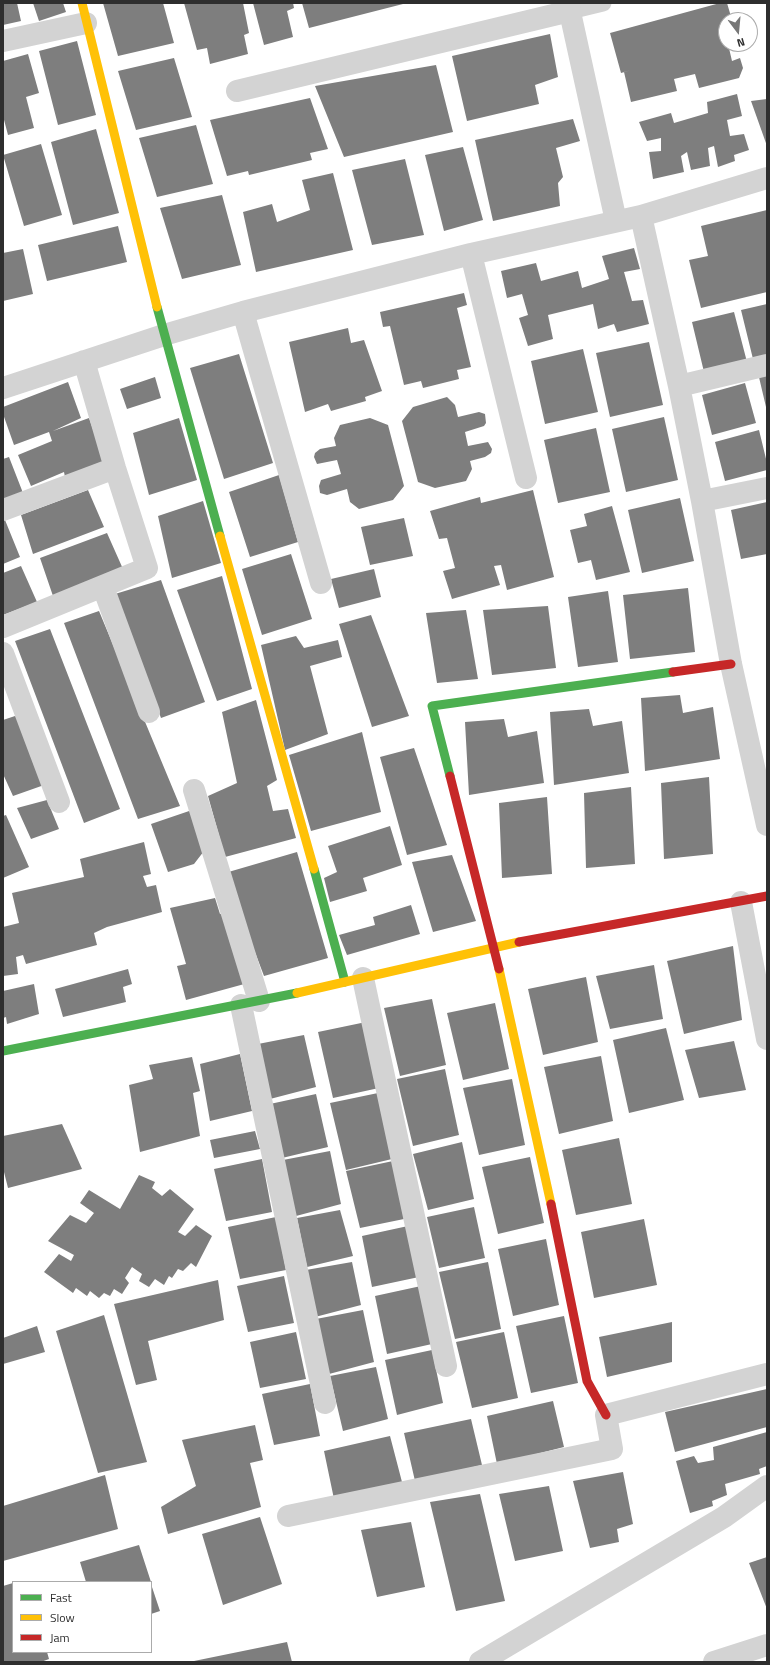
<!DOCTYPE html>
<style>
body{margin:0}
#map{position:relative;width:770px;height:1665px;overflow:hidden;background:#fff;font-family:"Titillium Web",sans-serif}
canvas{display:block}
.frame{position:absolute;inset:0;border:4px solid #2e2e2e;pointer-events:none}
.legend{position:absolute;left:12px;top:1581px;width:140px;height:72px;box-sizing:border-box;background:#fff;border:1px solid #ababab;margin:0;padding:5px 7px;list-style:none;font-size:12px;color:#2e2e2e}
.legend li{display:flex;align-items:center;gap:8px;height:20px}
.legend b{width:20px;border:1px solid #ababab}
.north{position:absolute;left:718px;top:12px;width:40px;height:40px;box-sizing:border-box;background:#fff;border:1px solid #ababab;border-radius:50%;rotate:164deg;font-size:11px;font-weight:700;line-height:16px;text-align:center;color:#2e2e2e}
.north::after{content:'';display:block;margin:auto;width:14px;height:18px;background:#777;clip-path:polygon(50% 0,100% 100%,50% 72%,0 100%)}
</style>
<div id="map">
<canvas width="770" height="1665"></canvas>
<div class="frame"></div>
<ul class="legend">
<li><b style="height:5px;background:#4caf50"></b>Fast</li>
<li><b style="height:5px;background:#ffc107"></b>Slow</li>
<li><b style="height:5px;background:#c62828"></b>Jam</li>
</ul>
<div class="north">N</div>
</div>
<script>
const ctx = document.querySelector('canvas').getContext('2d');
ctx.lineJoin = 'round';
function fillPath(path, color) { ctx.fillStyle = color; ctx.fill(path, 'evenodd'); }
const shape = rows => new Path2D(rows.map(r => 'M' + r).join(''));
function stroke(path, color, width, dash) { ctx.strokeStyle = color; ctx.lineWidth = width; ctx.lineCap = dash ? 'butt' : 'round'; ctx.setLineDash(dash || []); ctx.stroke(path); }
fillPath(shape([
 [3,3,17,3,21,21,3,25],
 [33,3,63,3,66,12,39,21],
 [103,3,163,3,174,43,118,56],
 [184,3,243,3,249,33,244,35,248,54,210,64,207,48,197,50],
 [253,3,293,3,294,8,287,11,293,37,264,45],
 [302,3,403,3,403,4,309,28],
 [720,3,727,3,732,20,726,20,726,44,728,44,732,61,740,58,743,68,739,78,699,88,695,74,674,79,677,91,631,102,624,72,631,70,621,73,610,33],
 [550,34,558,77,535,85,539,104,467,121,452,56],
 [77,41,96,115,58,125,39,51],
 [28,54,39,93,26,97,34,128,8,135,3,116,3,61],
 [174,58,192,117,136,130,118,71],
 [436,65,453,132,344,157,315,86],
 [737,94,742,116,727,120,730,136,744,134,749,150,734,155,735,161,718,167,714,146,708,148,710,166,691,170,687,152,681,156,684,172,653,179,649,152,661,151,661,138,647,141,639,122,671,113,674,123,708,113,707,102],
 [310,98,328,149,310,153,312,160,249,175,248,171,227,176,210,120],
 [767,99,767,146,751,101],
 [573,119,580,141,556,148,563,177,558,183,560,206,493,221,475,140],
 [196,125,213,184,157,197,139,138],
 [96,129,119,213,73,225,51,142],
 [41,144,62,215,24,226,3,155],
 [463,147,483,220,444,231,425,155],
 [405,159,424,235,372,245,352,170],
 [333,173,353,250,256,272,243,212,272,204,277,222,310,210,302,180],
 [222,195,241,265,182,279,160,208],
 [767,210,767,292,701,308,689,260,708,256,701,226],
 [118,226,127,262,47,281,38,245],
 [634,248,640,269,624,272,632,301,643,300,649,324,617,332,614,324,598,329,593,304,548,315,553,339,528,346,519,318,528,315,522,294,507,298,501,271,536,263,541,281,578,271,582,288,609,279,602,256],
 [23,249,33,294,3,301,3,253],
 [464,293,467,305,457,308,471,367,457,370,459,379,423,388,421,381,404,385,390,326,383,327,380,312],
 [767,304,767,355,753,359,741,310],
 [734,312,747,362,704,372,692,322],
 [348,328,351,343,364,340,382,391,365,397,366,401,331,411,328,404,305,412,289,342],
 [649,342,663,405,610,417,596,353],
 [583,349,598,412,545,424,531,361],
 [239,354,273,463,224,479,190,368],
 [767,371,767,407,766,407,758,373],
 [155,377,161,398,127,409,120,389],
 [68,382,81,418,53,431,89,418,105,463,65,477,64,472,31,486,18,455,52,441,49,432,14,445,3,414,3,407],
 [745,383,756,423,712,435,702,395],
 [447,397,455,405,458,417,479,412,485,414,486,423,484,426,465,432,468,446,488,442,492,449,491,453,485,457,470,461,472,469,466,481,435,488,418,482,402,421,413,407],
 [664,417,678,480,626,492,612,429],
 [179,418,197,480,149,495,133,433],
 [370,418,388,425,404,486,393,500,359,509,350,502,347,489,327,495,320,493,319,486,321,480,341,474,337,460,317,464,314,457,315,453,320,449,336,446,334,438,340,425],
 [596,428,610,492,558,503,544,440],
 [759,430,767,463,767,470,725,481,715,442],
 [9,457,23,493,3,500,3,459],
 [279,475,298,542,250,557,229,492],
 [88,490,104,527,33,554,21,515],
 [533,490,554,577,507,590,501,565,494,566,500,585,452,599,443,571,455,568,447,538,439,539,430,511,480,497,481,503],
 [680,498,694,561,642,573,628,510],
 [203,501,221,563,172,578,158,516],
 [767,502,767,554,741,559,731,510],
 [612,506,630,572,596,580,591,560,578,563,570,530,587,526,584,514],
 [404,518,413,556,370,565,361,527],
 [5,520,20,557,3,564,3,521],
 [107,533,123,569,53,596,40,558],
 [291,554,312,619,262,635,242,569],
 [21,566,37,602,3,615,3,573],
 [374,569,381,597,339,608,331,579],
 [222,576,252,689,217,701,177,590],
 [161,580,205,702,161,718,115,594],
 [688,588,695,652,630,659,623,595],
 [608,591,618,662,578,667,568,597],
 [548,606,556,668,492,675,483,610],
 [466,610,478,679,437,683,426,613],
 [99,611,180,806,138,819,64,623],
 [371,615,409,716,372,727,339,624],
 [50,629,120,809,84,823,15,641],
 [296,636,304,648,338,640,342,657,310,666,328,734,285,750,261,645],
 [680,695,683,713,713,707,720,759,645,771,641,698],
 [256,700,277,780,267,786,273,811,288,809,296,838,225,857,208,796,237,783,222,712],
 [589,709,593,726,622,721,629,773,554,785,550,712],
 [18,715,47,784,13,796,3,774,3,720],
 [504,719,508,737,537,731,544,783,469,795,465,722],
 [362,732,381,812,311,831,289,755],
 [414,748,447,845,407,855,380,757],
 [709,777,713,854,664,859,661,783],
 [631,787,635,864,586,868,584,793],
 [547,797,552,874,502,878,499,803],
 [47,800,59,829,31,839,17,808],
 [195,809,204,851,194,864,168,872,151,824],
 [6,815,29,867,3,878,3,816],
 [390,826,402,865,363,878,367,891,330,902,324,878,337,872,328,846],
 [144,842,151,874,143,876,147,887,156,885,162,912,107,927,94,933,97,945,26,964,23,955,16,957,18,974,3,976,3,927,19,923,12,893,84,877,80,859],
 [297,852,328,958,264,976,225,873],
 [452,855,476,921,433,932,412,862],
 [215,898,220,914,227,912,248,983,186,1000,177,966,186,964,170,908],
 [411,905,420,934,347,955,339,935,375,925,373,917],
 [733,946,742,1020,684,1034,667,961],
 [654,965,663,1019,610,1029,596,976],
 [128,969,132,984,123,987,126,1002,63,1017,55,989],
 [586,977,598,1042,543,1055,528,989],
 [34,984,39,1014,7,1024,6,1017,3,1018,3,991],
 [432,999,446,1065,400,1076,384,1008],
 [495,1003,509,1069,463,1080,447,1013],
 [366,1022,379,1088,333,1098,318,1032],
 [666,1028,684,1100,629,1113,613,1040],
 [304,1035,316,1087,270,1099,258,1044],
 [734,1041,746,1090,699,1098,685,1050],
 [240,1054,252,1111,210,1121,200,1064],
 [601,1056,613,1121,559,1134,544,1067],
 [192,1057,200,1091,193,1093,200,1136,140,1152,129,1085,153,1079,149,1065],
 [445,1069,459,1135,413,1146,397,1079],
 [512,1079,525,1145,479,1155,463,1088],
 [378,1093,392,1159,346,1170,330,1103],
 [316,1094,328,1147,282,1158,270,1104],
 [62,1124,82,1169,8,1188,3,1168,3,1136],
 [255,1131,260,1149,214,1158,210,1140],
 [619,1138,632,1204,576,1215,562,1150],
 [462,1142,474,1199,428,1210,413,1154],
 [330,1151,341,1204,296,1216,283,1160],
 [530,1157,544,1223,498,1234,482,1167],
 [262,1159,272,1212,226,1221,214,1169],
 [393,1161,404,1219,360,1228,346,1171],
 [139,1175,155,1182,152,1188,162,1196,170,1189,194,1209,178,1232,185,1236,196,1225,212,1236,196,1267,191,1263,183,1271,178,1269,172,1278,169,1276,164,1285,155,1279,149,1287,139,1281,142,1274,132,1267,125,1278,129,1283,122,1294,114,1289,110,1296,104,1293,99,1298,90,1291,87,1296,76,1288,73,1293,44,1272,59,1254,71,1261,74,1255,48,1241,70,1215,86,1223,94,1213,80,1203,89,1190,120,1209],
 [474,1207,485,1258,439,1268,427,1217],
 [340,1210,353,1256,307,1267,297,1218],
 [276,1217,286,1270,240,1279,228,1227],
 [644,1219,657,1285,594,1298,581,1232],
 [408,1226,419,1277,372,1287,362,1236],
 [546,1239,559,1305,513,1316,498,1249],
 [352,1262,361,1305,315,1317,306,1270],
 [488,1262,501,1329,455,1339,439,1272],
 [284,1276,294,1323,248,1332,237,1286],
 [218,1280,224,1320,148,1341,157,1380,136,1385,114,1304],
 [421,1286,432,1344,387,1354,375,1296],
 [363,1310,374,1362,329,1374,316,1319],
 [104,1315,147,1462,98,1473,56,1331],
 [564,1316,578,1383,531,1393,516,1326],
 [672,1322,672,1362,607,1377,599,1337],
 [37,1326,45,1352,3,1364,3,1338],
 [296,1332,306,1379,260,1388,250,1342],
 [504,1332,518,1398,472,1408,456,1342],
 [432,1350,443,1403,397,1415,385,1360],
 [376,1367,388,1419,343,1431,330,1376],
 [310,1384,320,1436,274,1445,262,1394],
 [767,1389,767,1427,675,1452,665,1412],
 [553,1401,564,1447,497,1464,487,1416],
 [471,1419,482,1465,415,1481,404,1433],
 [255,1425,263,1460,250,1463,261,1507,168,1534,161,1507,196,1486,182,1440],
 [767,1432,767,1466,759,1469,760,1474,725,1484,727,1495,712,1501,713,1506,690,1513,676,1461,694,1456,698,1463,714,1460,713,1447],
 [390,1436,402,1482,334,1499,324,1451],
 [623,1472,633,1524,617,1529,619,1542,590,1548,573,1481],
 [105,1475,118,1529,3,1561,3,1506],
 [549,1486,563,1551,515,1561,499,1494],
 [480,1494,505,1601,456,1611,430,1502],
 [260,1517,282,1584,223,1605,202,1534],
 [411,1522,425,1587,377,1597,361,1530],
 [139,1545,151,1582,86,1582,80,1562],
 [767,1557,767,1609,749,1563],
 [13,1583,13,1652,47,1652,49,1659,41,1662,3,1662,3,1586],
 [151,1584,160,1611,151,1614],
 [287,1642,292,1662,194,1662,194,1661]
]), '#7e7e7e');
stroke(shape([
 [570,11,603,3]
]), '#d3d3d3', 17);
stroke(shape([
 [568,3,616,221],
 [3,41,86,23],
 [237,91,570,11],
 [641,216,679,386,702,501,731,664,767,825],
 [471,254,526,478],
 [243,312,321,583],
 [679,386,767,365],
 [3,388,164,335,243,312,471,254,641,216,767,178],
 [702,501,767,488],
 [3,510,115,468],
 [103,587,149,712],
 [3,627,147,568,115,468,84,361],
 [3,653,59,802],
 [194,790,259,1001],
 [741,902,767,1039],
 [363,978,446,1366],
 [241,1005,325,1403],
 [288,1516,612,1449,606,1415,767,1374],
 [480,1662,724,1517,767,1486],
 [714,1662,767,1645]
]), '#d3d3d3', 22);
stroke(shape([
 [157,307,220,536],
 [450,776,432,706,673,672],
 [314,869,345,982],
 [3,1051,297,993]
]), '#4caf50', 9);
stroke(shape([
 [82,3,157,307],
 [220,536,314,869],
 [499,969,551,1204],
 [297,993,519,942]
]), '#ffc107', 9);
stroke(shape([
 [673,672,731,664],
 [450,776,499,969],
 [519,942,767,896],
 [551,1204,587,1381,606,1415]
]), '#c62828', 9);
</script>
